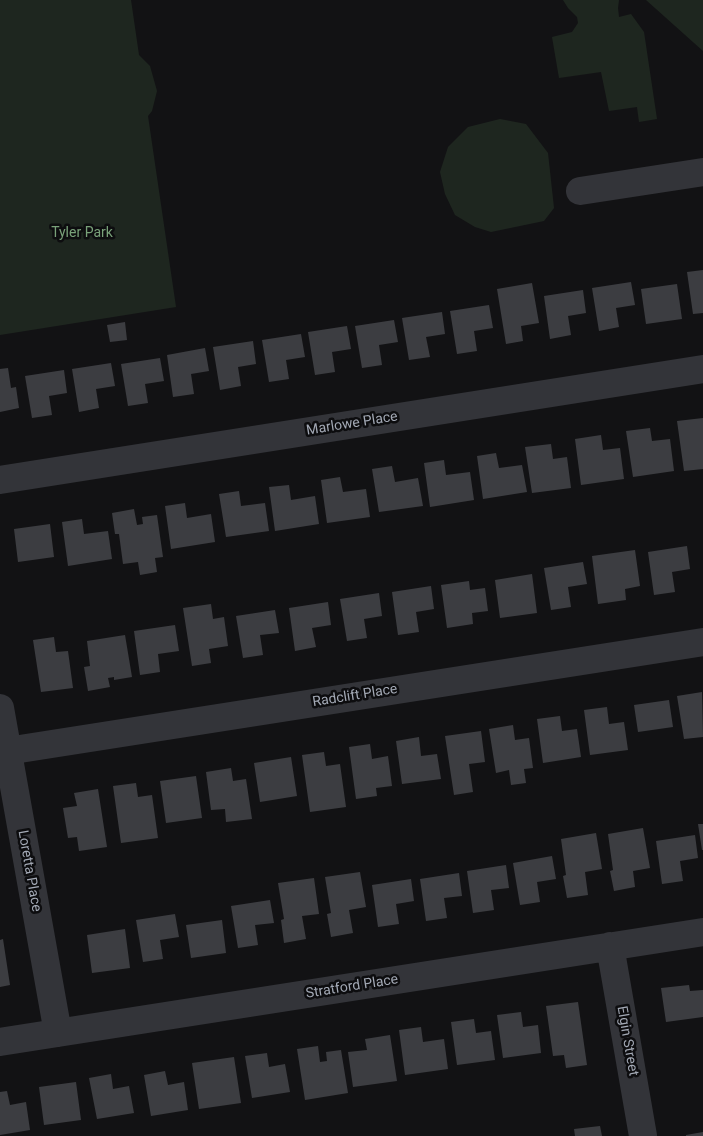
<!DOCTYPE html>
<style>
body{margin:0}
canvas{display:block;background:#121214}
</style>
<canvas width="703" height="1136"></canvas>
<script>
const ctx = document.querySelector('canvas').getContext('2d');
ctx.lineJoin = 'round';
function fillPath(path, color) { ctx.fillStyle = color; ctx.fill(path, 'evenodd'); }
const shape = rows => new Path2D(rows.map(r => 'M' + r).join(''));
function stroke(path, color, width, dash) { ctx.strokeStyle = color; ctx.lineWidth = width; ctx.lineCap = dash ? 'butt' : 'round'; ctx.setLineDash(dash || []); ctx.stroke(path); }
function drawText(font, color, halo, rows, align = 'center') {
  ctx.font = font + ' Roboto,sans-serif'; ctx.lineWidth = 5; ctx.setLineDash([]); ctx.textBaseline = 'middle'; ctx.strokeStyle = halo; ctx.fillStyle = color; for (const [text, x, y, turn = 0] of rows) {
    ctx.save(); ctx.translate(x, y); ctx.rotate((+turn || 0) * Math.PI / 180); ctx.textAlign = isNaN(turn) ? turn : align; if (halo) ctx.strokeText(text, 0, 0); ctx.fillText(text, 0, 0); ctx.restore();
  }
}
fillPath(shape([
 [0,0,131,0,139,55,150,66,157,91,152,111,148,116,176,307,0,335],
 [563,0,619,0,618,8,619,17,631,14,644,32,657,119,639,122,637,107,609,111,601,72,559,78,552,37,572,32,578,23,577,17,568,8],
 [646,0,703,0,703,51],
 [500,119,526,124,548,153,554,208,544,221,491,232,475,227,455,215,445,194,440,172,448,147,468,127]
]), '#1e261f');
fillPath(shape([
 [703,270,703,313,693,314,687,272],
 [631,282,635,305,616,308,619,327,599,331,592,288],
 [532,283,539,323,521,326,523,341,506,344,497,289],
 [677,284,682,319,646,324,641,289],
 [583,290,586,313,568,316,571,335,550,339,544,296],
 [489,305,493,328,474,331,477,351,457,354,450,311],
 [442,312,445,334,426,337,430,357,409,360,402,318],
 [394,320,398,342,379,345,382,365,362,368,355,326],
 [125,322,127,340,110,342,107,325],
 [347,326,351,349,332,352,335,372,315,375,308,332],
 [301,334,305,357,286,360,289,379,269,382,262,340],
 [253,341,256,364,238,367,241,386,220,390,213,347],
 [205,348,209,371,191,374,194,394,173,397,167,355],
 [160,358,164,381,145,384,148,403,128,406,121,364],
 [111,363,115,386,96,389,99,408,79,412,72,369],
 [8,368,11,388,16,387,19,408,0,412,0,369],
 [64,370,67,393,49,396,52,415,32,418,25,376],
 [703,418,703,469,684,471,677,421],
 [650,428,652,441,670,439,674,471,633,477,626,431],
 [601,435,603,450,620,448,624,479,581,485,575,439],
 [551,444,553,459,567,457,571,488,532,493,525,447],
 [496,453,499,468,522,465,527,492,483,499,477,456],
 [444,460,446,475,470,472,474,500,430,507,424,463],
 [392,466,395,482,418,478,423,506,379,512,372,469],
 [340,477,343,492,366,489,370,517,327,523,321,480],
 [289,485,291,500,315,496,319,524,275,531,269,487],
 [239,491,241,506,265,503,269,531,226,537,219,494],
 [185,503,187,518,211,514,215,542,171,549,165,506],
 [134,509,137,525,143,524,142,517,157,515,163,557,155,558,157,572,140,575,138,562,123,564,119,534,115,534,112,513],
 [82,519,84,534,108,531,112,559,68,566,62,522],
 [50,524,54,557,18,562,14,529],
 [687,546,690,569,672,572,675,592,654,595,648,552],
 [635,550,640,586,625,589,626,600,598,604,592,556],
 [583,562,587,584,568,587,571,607,551,610,544,568],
 [532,574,537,613,500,618,495,580],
 [469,581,470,590,485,588,488,611,472,613,473,624,447,628,441,585],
 [431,586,434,609,416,612,419,632,398,635,392,592],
 [379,593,382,616,364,619,367,638,347,641,340,599],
 [328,602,331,625,312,628,316,647,295,651,289,608],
 [211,604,213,619,224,617,228,646,209,649,211,663,192,666,183,608],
 [275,610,279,633,260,635,263,655,243,658,236,616],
 [175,625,179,651,158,654,160,672,140,675,134,631],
 [125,635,132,677,114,680,114,677,108,678,110,687,88,691,84,667,90,666,87,641],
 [54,637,56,652,68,651,73,688,41,692,33,640],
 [702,692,703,737,684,739,677,696],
 [669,700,673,727,638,732,634,705],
 [607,707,609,724,624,722,628,750,590,755,584,710],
 [560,716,562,731,577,729,581,757,543,763,537,719],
 [513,725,515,740,529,738,533,768,524,769,526,783,511,785,509,770,496,773,489,729],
 [481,731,485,762,469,764,473,792,454,795,445,736],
 [419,737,421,756,437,754,441,779,402,784,396,741],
 [370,744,372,759,388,756,392,786,376,788,377,796,356,799,349,747],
 [324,752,326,766,340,764,346,807,310,812,302,755],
 [291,757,297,796,260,802,254,763],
 [231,768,233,781,246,779,252,819,226,822,225,809,211,810,206,772],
 [196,776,202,818,166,823,160,781],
 [136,783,138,797,152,795,158,838,121,843,113,786],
 [98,789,107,847,79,851,77,837,68,838,63,808,77,806,74,793],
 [698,824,703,824,703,850,702,850],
 [643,828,650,868,633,871,635,887,614,891,610,871,613,870,608,834],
 [596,833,602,869,585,872,588,895,567,898,563,876,566,875,561,839],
 [695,835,698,858,680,861,683,881,662,884,656,841],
 [552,856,556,879,537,882,540,902,520,905,513,863],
 [506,865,509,888,491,890,494,910,473,913,467,871],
 [360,872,366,907,349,910,353,933,331,937,327,914,331,913,325,877],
 [459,873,462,896,444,898,447,918,426,921,420,879],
 [314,878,319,914,302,916,306,939,284,943,281,920,284,919,278,883],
 [411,879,414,901,396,904,399,924,378,927,372,885],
 [270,900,274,923,255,925,258,945,238,948,231,906],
 [175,914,179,937,160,940,163,959,143,962,136,920],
 [222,920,226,953,191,958,186,925],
 [125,929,130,968,92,973,87,935],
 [3,939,10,985,0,987,0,940],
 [689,985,690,991,703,990,703,1017,666,1022,661,988],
 [578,1002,587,1065,566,1068,564,1055,553,1056,546,1006],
 [521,1012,523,1027,538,1025,541,1053,503,1058,497,1015],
 [474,1019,476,1033,491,1031,495,1060,457,1065,451,1022],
 [421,1027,423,1042,444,1039,448,1069,405,1075,399,1030],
 [390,1035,397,1081,353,1087,348,1052,367,1050,365,1039],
 [318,1046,320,1062,327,1061,326,1052,341,1050,348,1093,305,1100,297,1049],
 [267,1053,269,1067,285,1064,290,1092,252,1098,245,1056],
 [234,1057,241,1103,199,1109,192,1063],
 [165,1071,168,1085,184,1082,188,1110,151,1116,144,1075],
 [111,1074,113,1089,129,1086,134,1113,97,1119,89,1078],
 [76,1082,81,1120,44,1125,39,1087],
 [7,1091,10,1105,26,1102,30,1130,0,1135,0,1092],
 [600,1126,602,1136,575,1136,574,1129],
 [703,1132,703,1136,686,1136,686,1135]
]), '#3c3d41');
stroke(shape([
 [580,191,703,172],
 [0,480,703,369],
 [0,708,58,1033],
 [7,751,703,642],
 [610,946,643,1136],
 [0,1042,703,932]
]), '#333439', 28);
drawText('14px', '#79a179', '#0d0d0f', [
 ["Tyler Park",82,233]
]);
drawText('14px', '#a3a9b5', '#0d0d0f', [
 ["Marlowe Place",352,424,-9],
 ["Radclift Place",355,696,-9],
 ["Loretta Place",29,871,80],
 ["Stratford Place",352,987,-9],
 ["Elgin Street",627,1041,80]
]);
</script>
